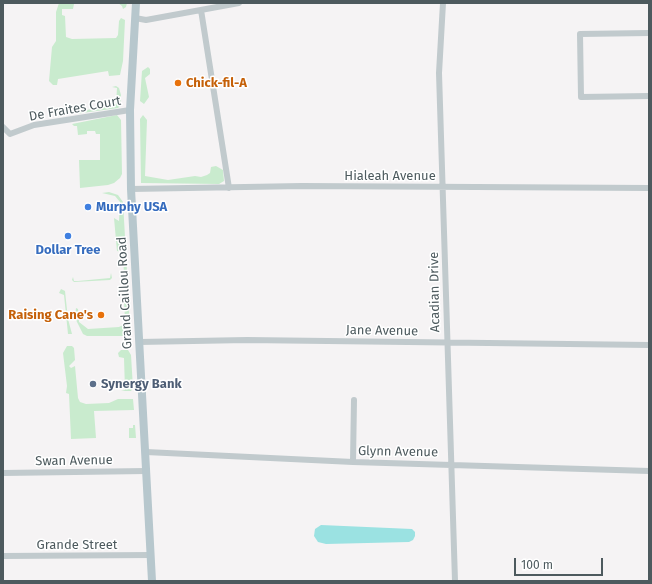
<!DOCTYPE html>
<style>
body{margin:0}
#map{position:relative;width:652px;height:584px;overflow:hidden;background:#f5f3f4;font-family:"Fira Sans",sans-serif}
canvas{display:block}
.frame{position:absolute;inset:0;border:4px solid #4d5a5e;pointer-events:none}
.scale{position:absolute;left:514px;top:558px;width:89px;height:18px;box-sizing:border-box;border:2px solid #4d5a5e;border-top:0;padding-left:5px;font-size:12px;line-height:14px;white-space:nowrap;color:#4d5a5e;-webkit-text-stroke:3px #fff;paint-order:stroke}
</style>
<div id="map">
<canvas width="652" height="584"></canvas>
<div class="frame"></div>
<div class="scale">100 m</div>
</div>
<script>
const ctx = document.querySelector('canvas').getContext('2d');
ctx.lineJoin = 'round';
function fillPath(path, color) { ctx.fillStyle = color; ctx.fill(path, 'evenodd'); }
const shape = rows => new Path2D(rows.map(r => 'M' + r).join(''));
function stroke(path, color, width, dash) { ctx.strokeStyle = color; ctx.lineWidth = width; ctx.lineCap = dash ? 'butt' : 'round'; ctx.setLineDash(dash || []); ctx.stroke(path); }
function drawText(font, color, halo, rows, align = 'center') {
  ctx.font = font + ' "Fira Sans",sans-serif'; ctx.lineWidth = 3; ctx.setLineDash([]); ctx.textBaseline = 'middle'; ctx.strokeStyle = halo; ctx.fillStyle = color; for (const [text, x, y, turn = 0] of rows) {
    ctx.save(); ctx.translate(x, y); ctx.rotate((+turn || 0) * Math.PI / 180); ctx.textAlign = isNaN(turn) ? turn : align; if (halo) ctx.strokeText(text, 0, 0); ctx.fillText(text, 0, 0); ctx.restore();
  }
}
fillPath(shape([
 [59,3,127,3,126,7,123,9,122,6,118,3,74,4,73,9,62,9,62,15,65,16,66,37,72,39,116,38,118,35,119,21,121,18,125,20,123,61,120,75,109,76,108,71,58,79,57,85,53,85,49,81,52,47,56,41,56,12],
 [148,67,150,69,150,74,145,78,149,97,144,104,140,101,142,71],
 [116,86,119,88,121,95,120,106,118,108,75,114,72,113,116,104,117,88,112,87],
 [117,115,121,120,122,174,120,178,114,183,108,185,80,188,79,160,100,160,100,134,96,134,95,131,87,131,87,134,78,135,77,126,74,126,72,124],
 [143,115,147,120,145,176,168,180,195,176,201,177,207,175,210,173,211,167,216,166,223,170,224,181,219,184,141,183,140,119],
 [109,192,118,195,123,202,127,272,125,277,122,279,120,277,124,276,123,252,117,251,114,218,119,221,120,202,115,196,102,193],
 [111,273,112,278,110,280,74,282,72,280,73,277,74,281,78,281,110,278],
 [121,287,125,288,128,291,130,329,129,333,123,336,87,336,83,334,75,318,76,308,78,309,79,322,88,329,119,327,123,325,125,320,124,301,121,295,125,294,125,292,120,290],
 [61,289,65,291,68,319,72,334,68,334,64,295,59,293],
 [67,346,72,346,74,348,75,360,69,366,71,368,75,366,78,398,80,402,86,404,109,403,118,399,133,399,134,410,94,411,96,438,71,439,69,394,66,393,67,386,63,353],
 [121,350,128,350,131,355,133,388,131,391,121,391,125,390,124,358,119,357,118,353],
 [133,425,135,425,136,438,129,438,129,428,133,428]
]), '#c9ebce');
fillPath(shape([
 [321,525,412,529,415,532,415,536,413,540,409,542,326,544,318,542,314,536,315,529]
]), '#9be2e2');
stroke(shape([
 [443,3,439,73,455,581],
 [201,10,229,188],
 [135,18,146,20,239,3],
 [649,33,580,34,581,97,649,96],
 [3,127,10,134,34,125,130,110],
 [131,189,302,186,649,188],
 [139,342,247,340,649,345],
 [146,452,353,462,649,471],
 [353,462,354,400],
 [3,473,146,471],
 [3,556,151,555]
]), '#c1cacd', 6);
stroke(shape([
 [136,3,130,110,131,189,152,581]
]), '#b7c7cd', 8);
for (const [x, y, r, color] of [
 [178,83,4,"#e8710a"],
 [88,207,4,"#3f7fe0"],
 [68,236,4,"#3f7fe0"],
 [101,315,4,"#e8710a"],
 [93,384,4,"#5c6f8a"]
]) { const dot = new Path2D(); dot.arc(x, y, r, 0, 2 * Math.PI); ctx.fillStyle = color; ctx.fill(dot); stroke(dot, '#fff', 1.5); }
drawText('bold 13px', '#c56008', '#fff', [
 ["Chick-fil-A",186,83],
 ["Raising Cane's",93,315,"right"]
], 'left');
drawText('13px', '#4d5a5e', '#fff', [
 ["De Fraites Court",75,109,-10],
 ["Hialeah Avenue",390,176],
 ["Acadian Drive",435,292,-91],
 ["Grand Caillou Road",125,293,-93],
 ["Jane Avenue",382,331,1],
 ["Glynn Avenue",398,452,1],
 ["Swan Avenue",74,461,-1],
 ["Grande Street",77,545]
]);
drawText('bold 13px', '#366cbe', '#fff', [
 ["Murphy USA",96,207],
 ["Dollar Tree",68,250,"center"]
], 'left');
drawText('bold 13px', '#4e5e75', '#fff', [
 ["Synergy Bank",101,384]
], 'left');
</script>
